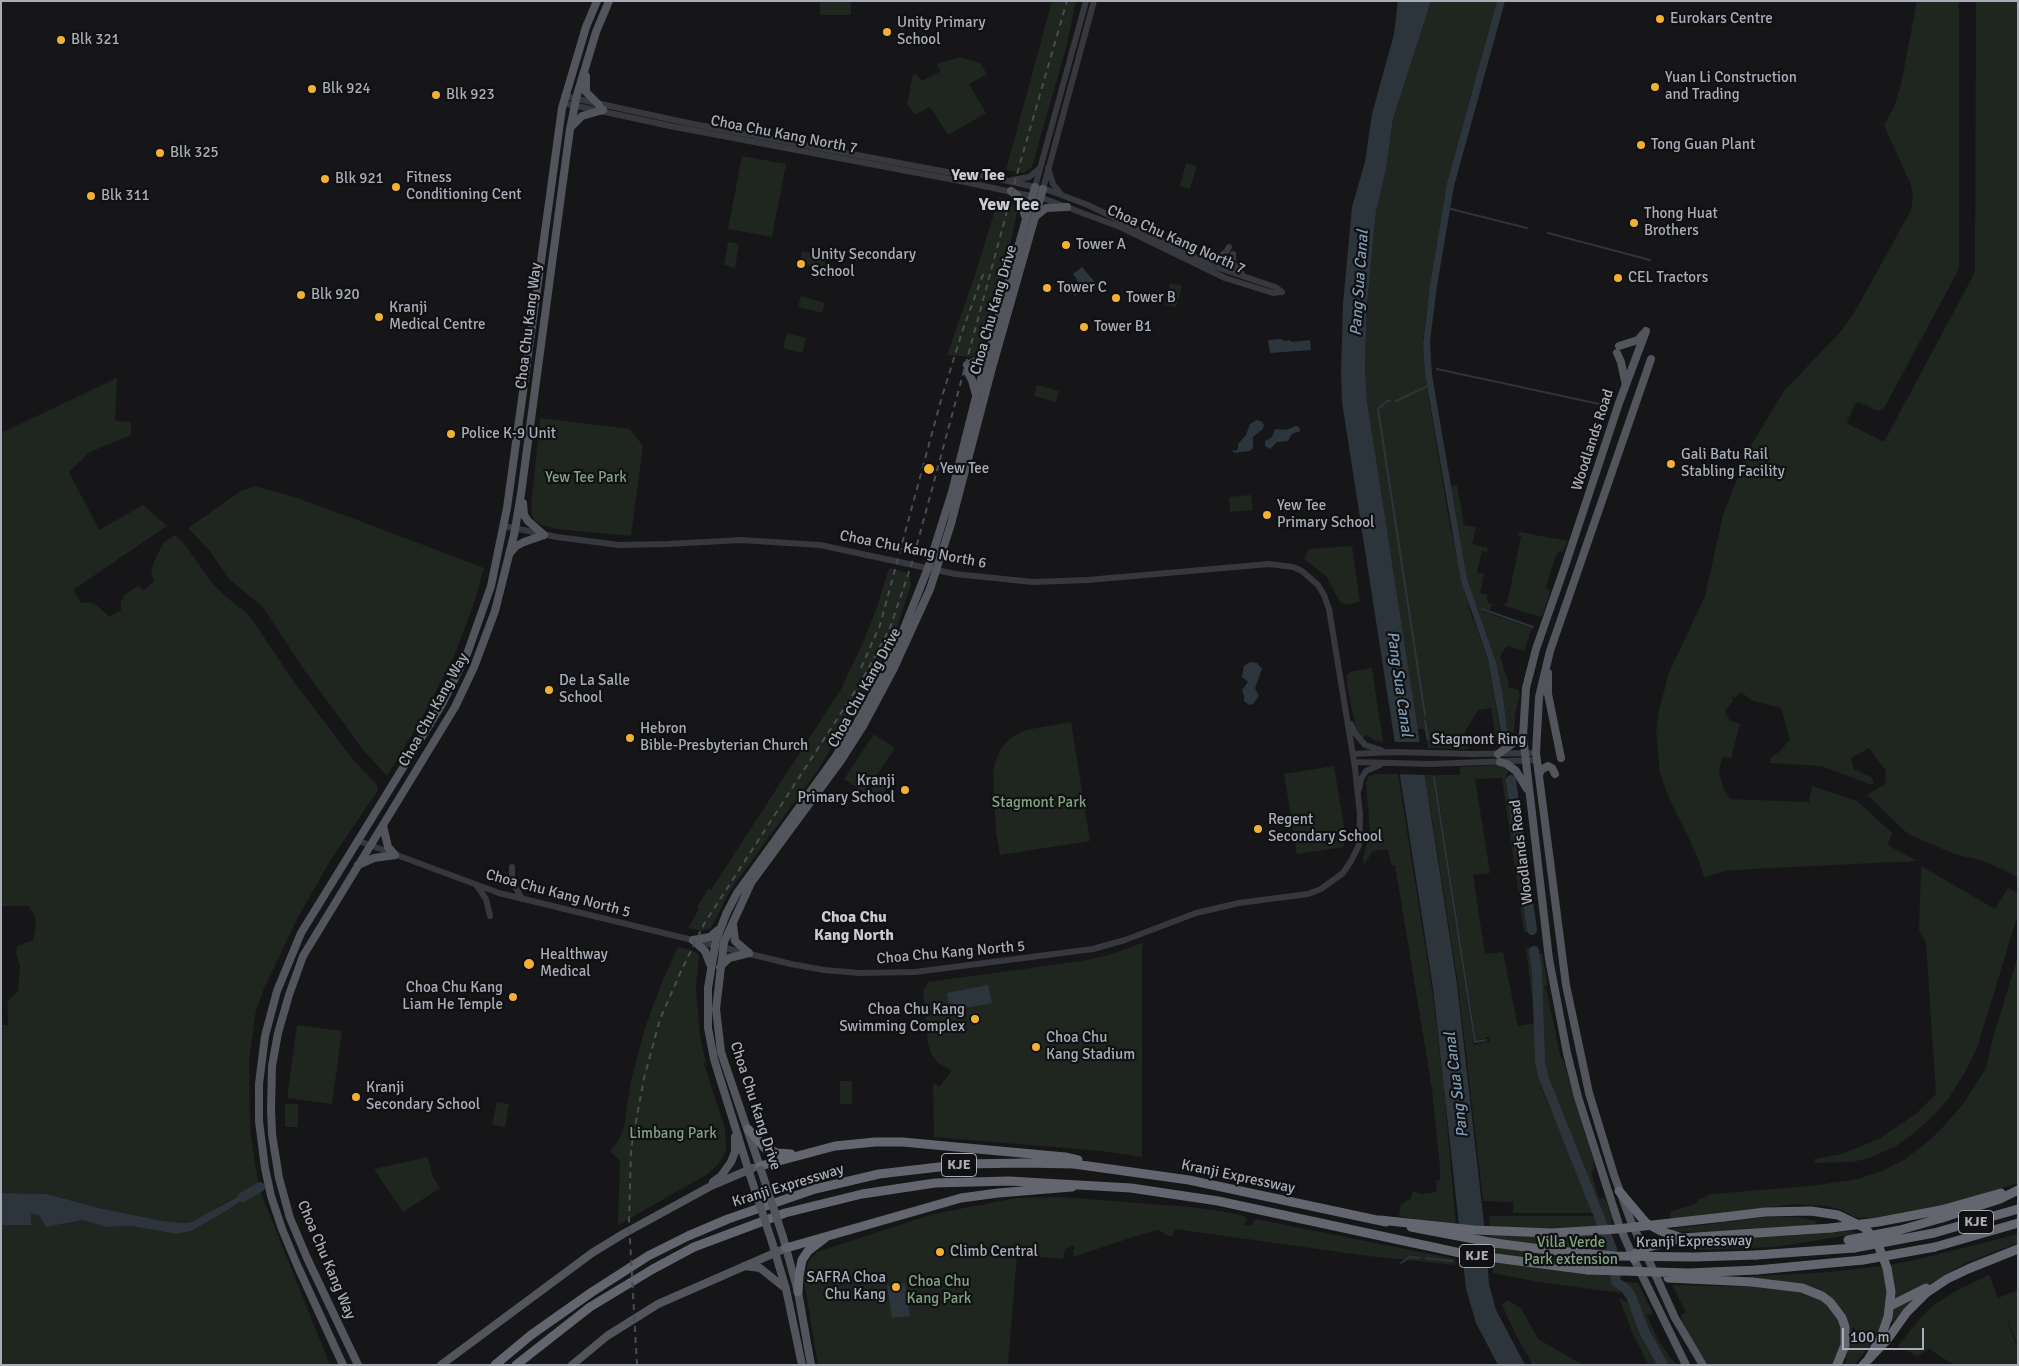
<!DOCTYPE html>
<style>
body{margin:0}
#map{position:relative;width:2019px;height:1366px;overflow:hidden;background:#161618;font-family:Signika,sans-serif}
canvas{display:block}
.frame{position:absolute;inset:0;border:2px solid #a8adb8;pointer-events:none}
.scale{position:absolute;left:1842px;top:1328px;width:82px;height:22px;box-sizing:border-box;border:2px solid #a8adb8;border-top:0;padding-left:6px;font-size:15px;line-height:18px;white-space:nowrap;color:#a8adb8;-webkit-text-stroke:4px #111113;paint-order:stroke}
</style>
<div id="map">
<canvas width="2019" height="1366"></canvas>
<div class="frame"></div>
<div class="scale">100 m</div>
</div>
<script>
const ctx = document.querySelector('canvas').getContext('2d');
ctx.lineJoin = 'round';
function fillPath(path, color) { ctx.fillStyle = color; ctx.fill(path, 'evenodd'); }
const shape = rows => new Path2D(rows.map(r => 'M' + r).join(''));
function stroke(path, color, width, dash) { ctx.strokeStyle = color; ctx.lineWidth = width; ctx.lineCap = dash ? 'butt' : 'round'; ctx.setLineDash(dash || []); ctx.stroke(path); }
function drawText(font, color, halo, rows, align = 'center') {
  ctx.font = font + ' Signika,sans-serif'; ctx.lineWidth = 4.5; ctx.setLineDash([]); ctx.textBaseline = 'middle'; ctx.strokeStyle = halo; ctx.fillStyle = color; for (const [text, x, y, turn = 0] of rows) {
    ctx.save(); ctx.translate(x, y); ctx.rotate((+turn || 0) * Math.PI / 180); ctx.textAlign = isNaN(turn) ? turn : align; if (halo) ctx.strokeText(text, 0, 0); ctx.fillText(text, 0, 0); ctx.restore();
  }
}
fillPath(shape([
 [820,1,851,1,851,15,820,15],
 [1052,1,1076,1,1066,48,1032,167,1024,173,1006,170],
 [1431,1,1497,1,1447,183,1430,285,1423,340,1425,376,1450,526,1469,608,1488,659,1502,743,1497,747,1491,708,1478,710,1465,732,1465,742,1470,745,1468,749,1428,748,1424,729,1417,729,1367,401,1365,368,1367,303,1376,212,1386,169,1393,119],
 [1917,1,1959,1,1959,269,1884,408,1878,411,1859,402,1856,403,1847,421,1848,424,1882,441,1885,440,1973,276,1975,269,1976,1,2018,1,2018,877,1984,861,1954,854,1908,834,1867,795,1885,784,1886,771,1869,748,1851,758,1854,769,1871,777,1874,782,1872,785,1821,766,1770,763,1771,757,1780,751,1790,739,1781,708,1751,700,1741,692,1736,697,1732,697,1733,701,1725,711,1730,721,1740,724,1731,758,1722,757,1719,773,1723,787,1730,799,1809,802,1812,786,1857,801,1892,833,1888,845,1917,861,1750,869,1726,871,1704,877,1698,858,1667,793,1660,773,1656,733,1659,710,1669,673,1705,596,1723,515,1750,447,1784,391,1842,330,1857,308,1911,210,1913,197,1911,185,1884,125,1894,107,1901,84],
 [960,57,980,63,987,74,969,84,986,113,948,135,930,107,915,115,907,104,913,75,917,75,922,81,941,71,937,64],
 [742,156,786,164,772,237,728,229],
 [1186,163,1197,166,1190,189,1180,186],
 [999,197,1013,202,1017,212,1007,262,984,344,980,353,972,357,947,355,974,278],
 [728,242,739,244,735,268,724,265],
 [802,251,827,256,824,269,800,264],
 [1170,283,1182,286,1176,307,1165,305],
 [801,296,825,303,822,313,798,307],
 [787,333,806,338,802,353,783,348],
 [117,378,115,421,131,422,131,435,90,452,69,472,99,530,143,505,167,526,73,590,81,603,89,602,98,606,109,617,121,610,121,603,124,595,138,586,144,590,154,581,151,570,156,557,164,542,175,535,186,546,213,584,225,596,249,615,294,682,354,761,377,785,378,790,330,861,297,919,263,991,256,1010,249,1060,250,1130,259,1188,330,1365,1,1365,1,1225,31,1225,30,1214,39,1215,46,1227,83,1220,106,1227,130,1226,177,1234,191,1231,216,1217,238,1196,191,1222,184,1223,163,1221,99,1208,47,1194,1,1193,1,1025,8,1025,7,1001,18,991,20,966,16,954,17,946,33,940,36,926,35,917,29,906,1,906,1,433],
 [1037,385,1059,391,1056,402,1034,396],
 [540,418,630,429,643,446,631,536,557,529,541,525,535,521,532,516,531,506],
 [1457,485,1464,525,1476,527,1472,544,1488,548,1487,552,1482,551,1477,572,1484,574,1480,593,1487,595,1488,603,1492,604,1490,610,1482,608,1482,611,1532,628,1524,651,1508,646,1505,648,1500,657,1509,683,1508,687,1518,690,1520,694,1515,716,1514,732,1508,737,1503,695,1496,662,1467,579,1451,486],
 [255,486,294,497,347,516,484,568,473,606,455,654,423,716,387,776,365,752,302,667,263,607,229,579,210,551,188,528,241,491],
 [1251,495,1253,510,1230,512,1229,497],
 [1519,532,1568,541,1562,553,1560,551,1556,555,1546,587,1550,591,1548,598,1543,614,1540,617,1506,606,1503,603,1507,604,1521,536,1517,535],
 [1352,546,1360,602,1346,605,1340,602,1326,576,1304,559,1309,549],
 [889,568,905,572,910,577,911,585,896,631,869,687,818,770,731,889,711,928,702,931,688,928,699,909,697,907,709,888,711,890,841,689,864,640,876,610],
 [1372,668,1383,742,1374,740,1366,735,1362,738,1356,729,1347,686,1347,674,1350,674,1349,672],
 [1071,722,1090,841,1000,855,996,832,993,772,996,760,1001,749,1009,739,1025,730],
 [874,734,895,748,865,793,844,779],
 [1499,765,1511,769,1506,775,1506,780,1509,780,1529,931,1524,932,1502,778,1475,779,1490,873,1473,875,1485,954,1503,952,1518,1026,1535,1023,1526,948,1530,948,1532,951,1535,978,1536,1062,1540,1084,1594,1213,1513,1213,1513,1202,1483,1201,1458,984,1425,775,1433,775,1474,1045,1490,1041,1489,1037,1476,1041,1435,775,1460,775,1460,767],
 [1334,766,1345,833,1344,847,1297,854,1284,774],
 [882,774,892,781,880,799,870,792],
 [1375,774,1398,774,1432,989,1444,1088,1456,1226,1399,1216,1401,1205,1411,1198,1413,1191,1421,1194,1437,1192,1436,1181,1440,1180,1440,1168,1432,1089,1395,865,1391,865,1388,849,1373,851,1364,865,1363,858,1370,831,1366,782,1369,776],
 [1921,866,1995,909,2008,888,2015,891,2018,895,2018,914,1977,1048,1965,1072,1949,1098,1931,1118,1910,1136,1896,1146,1867,1159,1851,1162,1815,1163,1814,1159,1842,1154,1879,1139,1917,1113,1936,1094,1926,943,1919,930],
 [1142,943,1142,1157,1102,1151,934,1137,933,1082,939,1087,952,1071,938,1063,932,1055,928,1044,923,991,928,982,1081,961,1109,955],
 [678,947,692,950,699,955,696,988,700,1036,706,1063,704,1064,725,1129,726,1151,719,1163,708,1174,618,1225,620,1161,610,1151,618,1141,624,1128,631,1080,645,1028,662,982],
 [1542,953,1548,986,1544,986,1547,992,1561,1059,1563,1059,1593,1158,1594,1170,1591,1172,1599,1199,1604,1197,1609,1208,1612,1218,1611,1226,1605,1227,1551,1093,1544,1071,1540,978,1537,954],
 [2018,956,2018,1183,1937,1208,1880,1218,1857,1218,1841,1210,1827,1206,1795,1204,1671,1219,1670,1212,1695,1204,1698,1200,1711,1194,1810,1186,1858,1179,1882,1171,1904,1160,1931,1139,1945,1125,1963,1104,1986,1068,1992,1041],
 [297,1025,342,1031,332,1104,287,1098],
 [840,1081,852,1081,852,1104,840,1104],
 [497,1102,509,1104,505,1127,492,1125],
 [285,1104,298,1104,298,1127,285,1127],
 [428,1157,432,1175,440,1188,403,1212,374,1169],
 [1059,1197,1191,1207,1226,1212,1244,1216,1247,1219,1244,1225,1248,1226,1252,1224,1256,1219,1455,1259,1456,1265,1368,1256,1175,1229,1172,1236,1169,1236,1158,1230,1136,1236,1073,1257,1073,1251,1075,1248,1072,1245,1065,1250,1063,1259,1017,1255,1008,1365,818,1365,804,1280,809,1260,817,1252,933,1214,1017,1198],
 [1489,1216,1596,1216,1609,1250,1613,1286,1622,1293,1538,1282,1493,1273],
 [1766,1217,1795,1217,1817,1221,1814,1226,1702,1232,1675,1231,1671,1229],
 [1853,1231,1856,1234,1775,1247,1697,1250,1696,1241,1734,1237],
 [2018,1234,2018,1243,1966,1263,1922,1289,1893,1322,1890,1321,1894,1293,1891,1265,1931,1256],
 [1883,1266,1887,1292,1885,1316,1873,1342,1854,1365,1844,1365,1847,1359,1839,1355,1833,1365,1708,1365,1683,1324,1681,1315,1686,1312,1672,1285,1757,1287,1742,1279,1742,1277,1829,1272],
 [1989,1275,1998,1298,2018,1290,2018,1345,2004,1313,2018,1349,2018,1365,1954,1365,1929,1349,1917,1356,1898,1346,1917,1322,1935,1304,1958,1290],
 [1618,1281,1638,1283,1653,1313,1650,1315,1646,1314,1659,1341,1669,1356,1677,1365,1664,1364,1646,1330,1630,1290],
 [1619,1298,1628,1303,1642,1334,1658,1365,1649,1365,1634,1337],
 [1507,1300,1521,1308,1538,1339,1583,1365,1533,1365,1517,1337,1502,1305]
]), '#1e261f');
fillPath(shape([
 [1398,1,1431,1,1393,119,1386,169,1376,212,1367,303,1365,368,1367,401,1457,984,1484,1224,1489,1284,1496,1310,1525,1365,1498,1365,1476,1323,1466,1289,1433,988,1342,402,1341,371,1343,304,1352,207,1365,162,1372,114,1394,34],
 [1497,1,1505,1,1454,186,1437,286,1430,341,1432,375,1467,579,1496,662,1503,695,1508,737,1502,738,1488,659,1461,581,1425,374,1423,344,1430,285,1447,183],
 [1082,267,1098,286,1090,292,1086,287,1075,296,1070,290,1078,281,1073,274],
 [1281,339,1285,341,1290,340,1292,342,1310,340,1311,350,1270,353,1268,340],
 [1257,420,1262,422,1264,425,1263,429,1253,437,1253,448,1250,451,1234,453,1232,450,1236,451,1238,448,1238,444,1246,435,1250,424],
 [1296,426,1299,427,1300,431,1292,434,1288,441,1277,442,1270,449,1265,446,1265,441,1272,437,1275,429,1286,430],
 [1250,662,1257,663,1262,669,1255,688,1259,696,1253,704,1249,705,1244,701,1244,695,1242,690,1248,682,1242,677,1244,666],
 [988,985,992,1003,950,1011,947,993],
 [254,1188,256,1192,216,1217,191,1231,177,1234,130,1226,106,1227,83,1220,46,1227,39,1215,31,1214,31,1225,1,1225,1,1193,47,1194,99,1208,163,1221,184,1223,191,1222],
 [905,1283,910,1316,892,1318,887,1286]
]), '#2c353c');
fillPath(shape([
 [1392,742,1420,742,1425,775,1397,774],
 [1455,1226,1487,1228,1489,1263,1459,1258]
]), '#161618');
stroke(shape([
 [1447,208,1527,228],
 [1548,233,1650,260],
 [1437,369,1604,405],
 [1390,401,1387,401,1378,409,1425,715],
 [1396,401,1428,386],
 [1482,609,1533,627],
 [1425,721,1428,739],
 [1434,777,1475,1042,1486,1040],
 [1426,1258,1452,1261],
 [1401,1263,1410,1257,1420,1258],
 [1533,1364,1537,1365]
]), '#2c353c', 2);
stroke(shape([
 [1511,780,1532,930],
 [1534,951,1537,971,1540,1062,1544,1079,1612,1249,1616,1282,1626,1289,1631,1296,1644,1331,1663,1365],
 [243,1197,260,1187]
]), '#2c353c', 10);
stroke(shape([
 [564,96,688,123,947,172,986,176,1048,190,1088,205,1216,267,1275,287,1282,292],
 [563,103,670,126,960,181,1045,199,1120,227,1225,278,1273,293,1282,292],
 [1048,168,1053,184,1060,193],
 [1012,180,1029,177,1040,168],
 [1035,187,1086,1],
 [1043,189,1094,1],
 [1233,254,1233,263,1242,274],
 [1203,259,1218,258,1226,252,1229,247],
 [1351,724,1355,733,1365,745,1381,750],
 [1353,754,1393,752,1473,754,1536,753],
 [1354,762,1430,764,1537,760],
 [1359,789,1361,779,1366,771,1380,765],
 [359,841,499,893,791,964,824,970,859,973,915,972,1093,949,1125,940,1196,913,1239,903,1308,894,1321,889,1343,873,1351,861,1359,845,1360,815,1355,768,1329,609,1324,595,1318,585,1302,571,1293,567,1269,564,1088,580,1033,582,955,574,820,545,741,540,668,544,619,545,557,537,504,526],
 [512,867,512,881,522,899],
 [477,886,486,899,490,916]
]), '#37383d', 6);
stroke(shape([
 [586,76,586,92,599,105],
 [571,127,582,116,603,110],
 [1011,191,1019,197,1025,216],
 [1035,217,1046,208,1067,207],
 [1646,331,1619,403,1565,566,1536,649,1526,688,1523,736,1549,959,1567,1053,1578,1097,1619,1225,1634,1259,1686,1365],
 [1619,346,1638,340,1643,334],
 [1617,353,1621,362,1625,381],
 [1651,359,1550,651,1539,697,1536,753,1566,985,1589,1093,1614,1175,1630,1219,1675,1318,1703,1365],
 [967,365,983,358,989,352],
 [967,371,972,380,976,395],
 [523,503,524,515,528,521,544,535],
 [511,552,516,546,524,542,544,535],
 [1548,673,1548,694,1561,758],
 [1498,754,1523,736],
 [1500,762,1507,764,1516,771,1527,789],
 [1539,775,1541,770,1548,766,1552,768,1555,774],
 [383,826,388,847,395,855],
 [358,865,374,858,395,855],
 [733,924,735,941,749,953],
 [693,940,705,951,710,964],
 [693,940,710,937,718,930],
 [720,967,729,958,749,953],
 [761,1170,721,1052,716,1009,724,942,751,883,840,762,863,726,894,668,930,589,951,524,992,368,1043,189],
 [750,1175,714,1059,708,1028,708,988,716,940,727,912,737,893,836,756,857,723,882,678,901,636,928,568,952,492,976,397,1035,187],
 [713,1182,721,1176,731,1162,735,1152,735,1137],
 [783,1237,798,1292,811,1365],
 [772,1242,786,1289,802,1365],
 [744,1266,760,1268,785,1288],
 [343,1365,298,1267,282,1229,271,1196,265,1168,259,1121,259,1084,265,1036,277,991,301,933,441,706,467,654,491,586,507,508,562,108,586,27,597,1],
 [358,1365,307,1258,290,1218,279,1178,272,1134,271,1109,272,1066,278,1033,289,995,303,956,455,707,474,667,495,611,514,535,521,494,570,129,577,95,596,32,609,1],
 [441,1365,592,1253,623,1234,711,1186,753,1168],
 [572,1365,607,1336,658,1304,786,1248]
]), '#53555c', 8);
stroke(shape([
 [748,1129,765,1148,777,1153,791,1154],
 [760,1166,835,1146,875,1142,903,1142,978,1149,1065,1157,1078,1160],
 [1619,1191,1646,1223,1661,1231,1682,1238],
 [1941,1210,2001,1193],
 [1724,1217,1765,1212,1811,1211,1838,1215,1865,1228,1877,1242,1887,1268,1891,1292,1888,1317,1881,1337,1868,1360],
 [1942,1218,2000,1199,2018,1190],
 [1411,1227,1495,1243],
 [1934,1233,2018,1209],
 [1935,1247,2018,1223],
 [786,1248,961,1198,998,1193,1072,1187],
 [1756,1255,1854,1248],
 [1634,1259,1635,1254,1642,1249,1682,1238,1831,1228],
 [1757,1270,1863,1260],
 [1752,1282,1802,1288,1822,1296,1830,1302,1842,1318,1845,1327,1845,1345,1837,1365],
 [798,1292,799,1276,802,1260,808,1251,825,1238],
 [1890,1306,1926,1288],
 [495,1365,531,1335,592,1292,648,1256,688,1236,728,1219,815,1189,879,1174,965,1164,1023,1163,1074,1164,1189,1180,1386,1222],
 [516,1365,590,1307,653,1269,694,1247,785,1213,862,1194,935,1183,1009,1181,1131,1188,1218,1201,1465,1254,1588,1270],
 [1863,1365,1887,1340,1907,1312,1926,1293,1947,1279,1968,1269,2018,1249]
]), '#63666e', 9);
stroke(shape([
 [861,668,880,625,941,400,963,329,984,272],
 [637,1365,629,1222,631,1149,644,1078,660,1019,682,969,704,924,861,682,890,628,912,563,1019,167,1067,1]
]), '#4a4c52', 2, [6, 5]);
stroke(shape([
 [761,1170,783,1237],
 [750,1175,772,1242]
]), '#53555c', 8);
stroke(shape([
 [1380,1220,1474,1230,1552,1233,1617,1229,1724,1217],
 [1831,1228,1878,1222,1941,1210],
 [1848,1240,1900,1230,1942,1218],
 [1495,1243,1548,1250,1615,1256,1694,1257,1756,1255],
 [1854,1248,1934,1233],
 [1863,1260,1935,1247],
 [1588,1270,1689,1273,1757,1270],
 [1668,1278,1752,1282]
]), '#63666e', 9);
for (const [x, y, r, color] of [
 [1660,19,5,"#f2b134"],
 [887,32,5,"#f2b134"],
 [61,40,5,"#f2b134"],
 [1655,87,5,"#f2b134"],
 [312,89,5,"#f2b134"],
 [436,95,5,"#f2b134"],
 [1641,145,5,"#f2b134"],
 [160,153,5,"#f2b134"],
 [325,179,5,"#f2b134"],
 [396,187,5,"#f2b134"],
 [91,196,5,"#f2b134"],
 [1634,223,5,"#f2b134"],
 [1066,245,5,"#f2b134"],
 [801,264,5,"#f2b134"],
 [1618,278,5,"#f2b134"],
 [1047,288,5,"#f2b134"],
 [301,295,5,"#f2b134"],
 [1116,298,5,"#f2b134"],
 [379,317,5,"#f2b134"],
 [1084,327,5,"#f2b134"],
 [451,434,5,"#f2b134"],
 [1671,464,5,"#f2b134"],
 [929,469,6,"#f2b134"],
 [1267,515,5,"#f2b134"],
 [549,690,5,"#f2b134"],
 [630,738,5,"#f2b134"],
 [905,790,5,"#f2b134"],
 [1258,829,5,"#f2b134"],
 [529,964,6,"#f2b134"],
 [513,997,5,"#f2b134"],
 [975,1019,5,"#f2b134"],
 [1036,1047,5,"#f2b134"],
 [356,1097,5,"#f2b134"],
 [940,1252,5,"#f2b134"],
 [896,1287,5,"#f2b134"]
]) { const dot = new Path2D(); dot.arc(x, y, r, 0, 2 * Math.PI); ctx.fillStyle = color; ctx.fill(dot); stroke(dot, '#111113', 2); }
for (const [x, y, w] of [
 [959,1165,35],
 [1976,1222,35],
 [1477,1256,35]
]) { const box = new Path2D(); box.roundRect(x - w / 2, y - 11.5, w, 23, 4); ctx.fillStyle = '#111113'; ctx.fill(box); stroke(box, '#a8adb8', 1); }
drawText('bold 14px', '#a8adb8', null, [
 ["KJE",959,1165],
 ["KJE",1976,1222],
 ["KJE",1477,1256]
]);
drawText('15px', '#a8adb8', '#111113', [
 ["Eurokars Centre",1670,19],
 ["Unity Primary",897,23],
 ["School",897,40],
 ["Blk 321",71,40],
 ["Yuan Li Construction",1665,78],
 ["and Trading",1665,95],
 ["Blk 924",322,89],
 ["Blk 923",446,95],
 ["Tong Guan Plant",1651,145],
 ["Blk 325",170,153],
 ["Fitness",406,178],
 ["Conditioning Cent",406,195],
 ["Blk 921",335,179],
 ["Blk 311",101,196],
 ["Thong Huat",1644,214],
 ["Brothers",1644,231],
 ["Tower A",1076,245],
 ["Unity Secondary",811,255],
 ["School",811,272],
 ["CEL Tractors",1628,278],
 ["Tower C",1057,288],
 ["Blk 920",311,295],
 ["Tower B",1126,298],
 ["Kranji",389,308],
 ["Medical Centre",389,325],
 ["Tower B1",1094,327],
 ["Police K-9 Unit",461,434],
 ["Gali Batu Rail",1681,455],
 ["Stabling Facility",1681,472],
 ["Yew Tee",940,469],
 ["Yew Tee",1277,506],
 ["Primary School",1277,523],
 ["De La Salle",559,681],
 ["School",559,698],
 ["Hebron",640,729],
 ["Bible-Presbyterian Church",640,746],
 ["Kranji",895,781,"right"],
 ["Primary School",895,798,"right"],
 ["Regent",1268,820],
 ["Secondary School",1268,837],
 ["Healthway",540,955],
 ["Medical",540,972],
 ["Choa Chu Kang",503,988,"right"],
 ["Liam He Temple",503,1005,"right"],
 ["Choa Chu Kang",965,1010,"right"],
 ["Swimming Complex",965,1027,"right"],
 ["Choa Chu",1046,1038],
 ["Kang Stadium",1046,1055],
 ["Kranji",366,1088],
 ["Secondary School",366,1105],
 ["Climb Central",950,1252],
 ["SAFRA Choa",886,1278,"right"],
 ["Chu Kang",886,1295,"right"]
], 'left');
drawText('15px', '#a8adb8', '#111113', [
 ["Choa Chu Kang North 7",784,135,11],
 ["Choa Chu Kang North 7",1176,240,24],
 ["Choa Chu Kang Drive",994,310,-74],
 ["Choa Chu Kang Way",529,326,-83],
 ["Woodlands Road",1593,440,-72],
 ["Choa Chu Kang North 6",913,550,11],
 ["Choa Chu Kang Drive",865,688,-61],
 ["Choa Chu Kang Way",434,710,-61],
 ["Stagmont Ring",1479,740],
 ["Woodlands Road",1522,852,-97],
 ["Choa Chu Kang North 5",558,894,15],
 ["Choa Chu Kang North 5",951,953,-5],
 ["Choa Chu Kang Drive",755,1106,72],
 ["Kranji Expressway",1238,1177,12],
 ["Kranji Expressway",788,1186,-17],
 ["Kranji Expressway",1694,1242,-1],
 ["Choa Chu Kang Way",326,1260,67]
]);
drawText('15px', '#7fa381', '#111113', [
 ["Yew Tee Park",586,478],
 ["Stagmont Park",1039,803],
 ["Limbang Park",673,1134],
 ["Villa Verde",1571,1243],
 ["Park extension",1571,1260],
 ["Choa Chu",939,1282],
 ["Kang Park",939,1299]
]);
drawText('bold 16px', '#c9ccd4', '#111113', [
 ["Yew Tee",978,176],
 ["Choa Chu",854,918],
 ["Kang North",854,936]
]);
drawText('italic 16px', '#7f9bb3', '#111113', [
 ["Pang Sua Canal",1360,283,-86],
 ["Pang Sua Canal",1399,684,82],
 ["Pang Sua Canal",1457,1085,-97]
]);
drawText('bold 18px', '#c9ccd4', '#111113', [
 ["Yew Tee",1009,205]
]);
</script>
